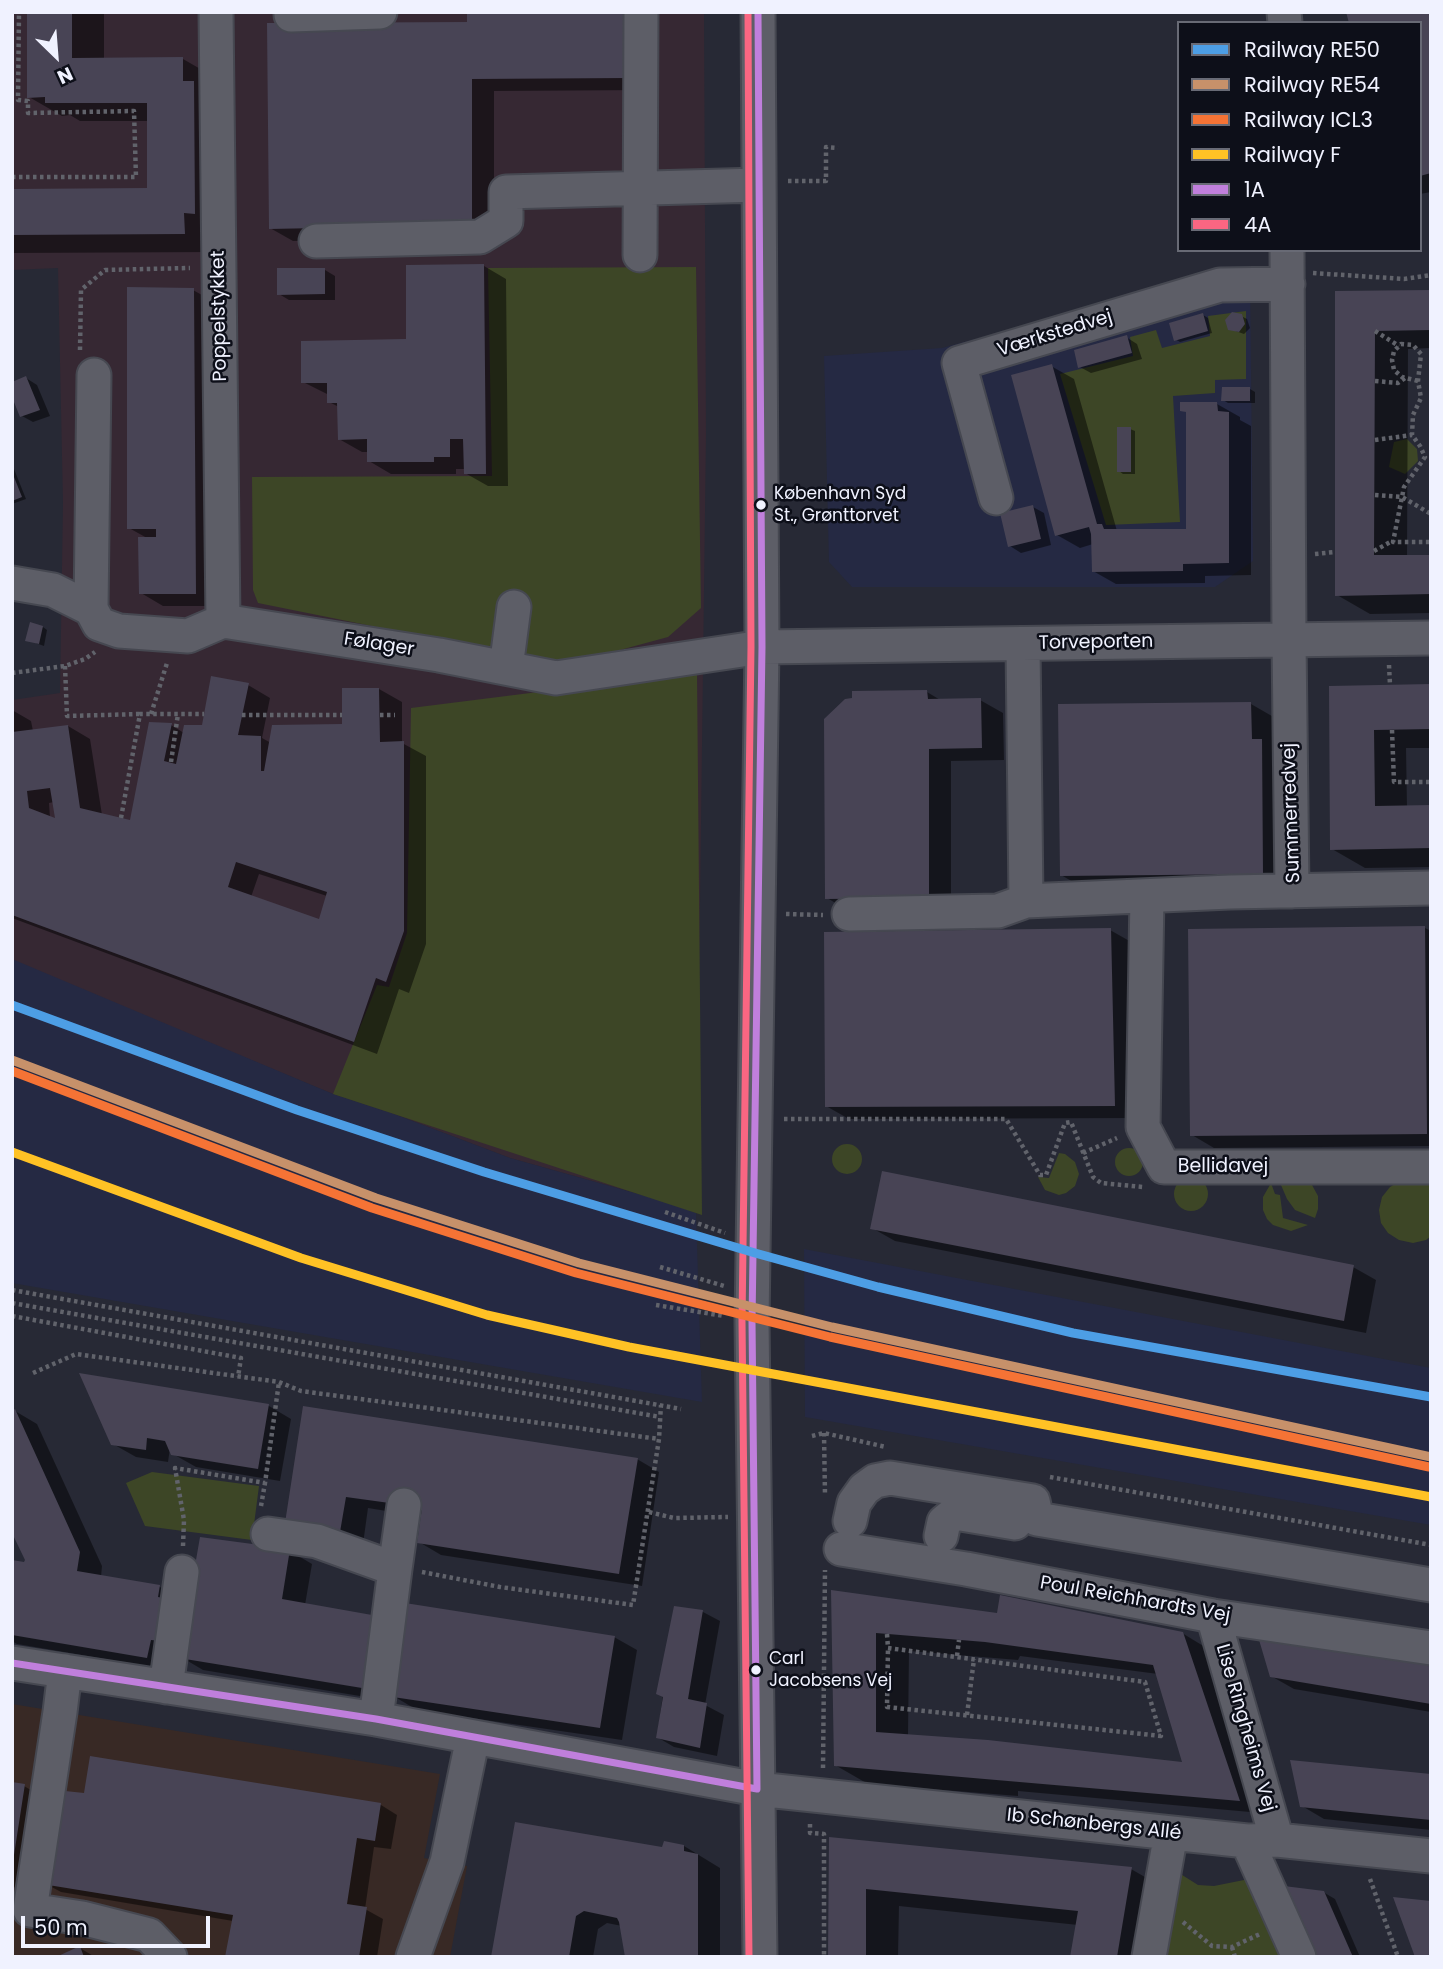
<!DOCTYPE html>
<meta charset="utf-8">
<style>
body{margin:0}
#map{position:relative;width:1443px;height:1969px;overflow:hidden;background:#272935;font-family:Poppins,sans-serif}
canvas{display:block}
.frame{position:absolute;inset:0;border:14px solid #f0f2ff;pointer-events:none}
.legend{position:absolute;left:1177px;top:21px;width:245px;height:231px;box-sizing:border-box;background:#0d0f19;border:2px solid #686a75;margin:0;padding:9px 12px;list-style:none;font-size:21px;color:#f0f2ff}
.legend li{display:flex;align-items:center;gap:14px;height:35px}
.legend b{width:35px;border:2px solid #686a75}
.north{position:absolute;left:21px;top:21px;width:70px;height:70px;-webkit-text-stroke:5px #0d0f19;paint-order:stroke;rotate:155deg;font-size:19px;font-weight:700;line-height:28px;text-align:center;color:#f0f2ff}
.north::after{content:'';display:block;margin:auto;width:24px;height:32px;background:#f0f2ff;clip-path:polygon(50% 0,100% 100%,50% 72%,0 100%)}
.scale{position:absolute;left:21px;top:1916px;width:189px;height:32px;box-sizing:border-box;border:4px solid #f0f2ff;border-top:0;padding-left:9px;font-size:21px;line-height:24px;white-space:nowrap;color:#f0f2ff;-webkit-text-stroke:5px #0d0f19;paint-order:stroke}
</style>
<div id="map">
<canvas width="1443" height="1969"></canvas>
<div class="frame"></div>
<ul class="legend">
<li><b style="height:9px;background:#4d9ee5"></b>Railway RE50</li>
<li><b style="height:9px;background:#c7916a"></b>Railway RE54</li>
<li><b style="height:9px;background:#f57335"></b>Railway ICL3</li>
<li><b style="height:9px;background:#ffc225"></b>Railway F</li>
<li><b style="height:9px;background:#c07fdc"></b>1A</li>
<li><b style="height:9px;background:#fa6682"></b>4A</li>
</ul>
<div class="north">N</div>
<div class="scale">50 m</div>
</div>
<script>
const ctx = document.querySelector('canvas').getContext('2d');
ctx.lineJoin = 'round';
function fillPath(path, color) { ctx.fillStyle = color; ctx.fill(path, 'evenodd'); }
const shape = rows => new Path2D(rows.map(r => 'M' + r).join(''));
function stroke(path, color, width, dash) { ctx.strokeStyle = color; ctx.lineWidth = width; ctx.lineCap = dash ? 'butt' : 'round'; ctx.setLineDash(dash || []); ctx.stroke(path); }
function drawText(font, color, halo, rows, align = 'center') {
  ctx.font = font + ' Poppins,sans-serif'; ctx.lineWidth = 5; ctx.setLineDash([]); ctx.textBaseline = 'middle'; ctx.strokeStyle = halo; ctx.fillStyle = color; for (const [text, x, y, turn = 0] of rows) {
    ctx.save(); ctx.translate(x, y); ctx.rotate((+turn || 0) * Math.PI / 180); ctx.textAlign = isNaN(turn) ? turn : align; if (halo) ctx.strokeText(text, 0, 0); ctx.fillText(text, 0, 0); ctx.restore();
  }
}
fillPath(shape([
 [12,12,704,12,706,435,696,1213,667,1202,510,1158,394,1114,333,1094,12,962,12,700,60,693,63,503,58,268,12,270]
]), '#362833');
fillPath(shape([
 [12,1704,440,1774,424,1858,467,1866,450,1957,12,1957]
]), '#382925');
fillPath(shape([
 [1250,274,1253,561,1215,587,852,587,829,562,824,356,942,348,1207,277],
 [12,959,333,1094,394,1114,510,1158,667,1202,696,1213,702,1402,12,1283],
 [804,1249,1431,1368,1431,1525,805,1417]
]), '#252943');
fillPath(shape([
 [696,267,701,608,668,637,598,656,555,663,258,603,253,590,252,477,492,476,488,268],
 [1246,311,1246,379,1215,380,1215,393,1173,396,1180,522,1106,525,1060,374,1133,356,1130,337,1156,330,1162,348,1210,336,1208,316],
 [1407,439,1417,449,1418,461,1405,474,1389,467,1394,442],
 [697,672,702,1215,333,1094,377,985,389,987,407,933,411,708],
 '832 1159a15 15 0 1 1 30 0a15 15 0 1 1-30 0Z',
 '1115 1162a14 14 0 1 1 28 0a14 14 0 1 1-28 0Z',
 [1059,1153,1065,1154,1075,1162,1079,1174,1075,1186,1066,1193,1059,1195,1045,1190,1038,1177,1049,1178],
 [1303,1177,1312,1185,1318,1196,1318,1209,1315,1218,1295,1210,1287,1199,1278,1178],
 '1174 1194a17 17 0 1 1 34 0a17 17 0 1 1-34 0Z',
 [1402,1180,1428,1183,1431,1186,1431,1236,1426,1240,1413,1243,1399,1240,1388,1233,1381,1223,1379,1210,1382,1197,1390,1187],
 [1271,1183,1275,1194,1280,1195,1283,1218,1308,1225,1291,1231,1273,1225,1267,1219,1263,1210,1263,1197],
 [152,1472,259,1486,252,1540,145,1526,126,1483],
 [1179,1873,1198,1885,1214,1886,1249,1879,1282,1957,1165,1957]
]), '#3d4626');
fillPath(shape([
 [28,12,104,12,104,60,183,59,216,78,217,252,12,253,12,190,149,190,149,121,80,121,70,115,62,116,29,97],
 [650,12,651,90,494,91,494,237,293,241,270,228,468,24],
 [1431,12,1431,192,1420,194,1420,23],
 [484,266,506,279,508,486,488,486,465,473,465,469,456,469,456,474,391,474,369,461,369,452,362,452,339,439,339,407,329,402,329,395,303,382,408,341],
 [325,270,335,276,335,300,289,300,279,294],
 [193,290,216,303,218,606,163,606,141,593,147,538,129,528],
 [1431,292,1431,348,1408,349,1407,556,1431,556,1431,613,1370,614,1337,595,1337,293],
 [1203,315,1208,318,1212,333,1180,342,1175,339],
 [1241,316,1247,319,1250,328,1244,334,1230,329],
 [1126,337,1137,344,1142,359,1091,373,1080,367],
 [1051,366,1074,379,1117,531,1188,531,1188,413,1182,410,1217,404,1240,417,1240,420,1251,426,1251,575,1205,576,1205,583,1116,584,1093,571,1093,544,1080,548,1057,535],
 [26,378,37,385,50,416,33,422,22,416],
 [1250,389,1255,392,1255,403,1228,403,1223,400],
 [1130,429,1135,431,1135,474,1123,474,1119,471],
 [12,464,26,499,12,504],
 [1033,507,1044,513,1051,545,1021,553,1010,546],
 [43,627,47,630,44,646,27,640],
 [248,685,270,698,262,738,271,743,344,726,379,689,402,702,402,743,426,756,426,944,409,993,399,989,377,1054,12,918,12,710,31,721,33,731,68,726,90,739,102,815,131,823,171,725,184,733,203,727],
 [54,802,57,821,50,818,49,803],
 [259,874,327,896,320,922,251,897],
 [1431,686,1431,748,1406,748,1407,807,1431,807,1431,867,1365,868,1332,849,1331,687],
 [927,692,942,701,980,700,1003,713,1004,760,951,761,951,910,849,911,827,898],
 [1251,704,1284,723,1295,892,1094,894,1061,875],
 [1425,928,1431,931,1431,1146,1214,1148,1192,1135],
 [1110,930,1133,943,1137,1118,849,1119,826,1106],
 [872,1228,1353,1267,1376,1280,1366,1333,895,1241],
 [81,1375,269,1406,291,1419,280,1481,196,1467,173,1454,170,1448,168,1462,136,1457,113,1444],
 [305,1408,637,1459,659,1472,642,1586,441,1555,419,1542,423,1517,368,1508,363,1544,309,1535],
 [15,1411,37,1424,102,1566,101,1577,160,1587,182,1600,290,1551,312,1564,305,1605,371,1616,394,1629,384,1700,203,1670,181,1657,170,1670,17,1644,12,1641,12,1562,26,1564],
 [832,1592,998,1615,1182,1633,1205,1647,1261,1813,1018,1791,1018,1796,868,1784,835,1765],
 [909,1651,1018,1660,1020,1656,1158,1674,1184,1764,908,1736],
 [675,1608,703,1612,720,1621,705,1705,724,1715,717,1756,674,1747,657,1737],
 [614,1637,637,1650,622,1740,417,1710,395,1697],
 [1431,1664,1431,1712,1294,1689,1271,1676],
 [1431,1776,1431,1830,1324,1819,1302,1806],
 [12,1784,24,1786,41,1796,26,1889,12,1887],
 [86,1795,381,1805,397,1815,391,1849,374,1847,365,1909,383,1919,377,1957,227,1957,233,1921,61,1892,44,1883],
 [831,1839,1131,1869,1164,1888,1153,1957,1072,1957,1078,1925,899,1906,898,1957,830,1957],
 [684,1846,720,1868,720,1957,627,1957,622,1926,607,1923,598,1929,593,1957,493,1957,663,1849],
 [1323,1892,1335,1899,1360,1957,1315,1957],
 [80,1948,95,1957,60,1957]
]), '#0007');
fillPath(shape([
 [27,12,72,12,72,58,183,57,183,81,194,81,195,214,184,213,185,234,12,235,12,189,147,188,147,103,45,103,45,97,27,98],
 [467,12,628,12,629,78,472,79,472,225,269,229,267,23,467,22],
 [1346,12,1431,12,1431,173,1420,176,1420,23,1349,23],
 [484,264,486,474,464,474,463,439,450,439,450,457,434,457,434,462,367,462,367,439,338,440,337,403,327,403,327,383,301,383,301,341,406,339,406,265],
 [277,268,325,268,325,294,277,295],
 [127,287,194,288,196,594,139,594,138,537,156,537,156,529,127,529],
 [1431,290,1431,330,1375,331,1374,555,1431,555,1431,594,1335,596,1335,291],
 [1232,312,1242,314,1245,324,1239,332,1228,330,1225,320],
 [1203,313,1208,331,1174,341,1169,323],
 [1127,335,1132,353,1078,368,1074,350],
 [1052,364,1097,524,1102,524,1104,529,1186,529,1186,412,1180,411,1180,402,1217,402,1218,411,1229,412,1229,563,1183,564,1183,571,1092,572,1091,534,1089,527,1055,536,1011,375],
 [26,376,40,410,20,417,12,397,12,382],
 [1222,387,1250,387,1250,401,1221,401],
 [1117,427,1131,427,1131,472,1117,472],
 [12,472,22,497,12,501],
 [1033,505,1041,539,1008,547,1000,513],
 [30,622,43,626,39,644,25,641],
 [211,676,249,683,238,735,261,736,261,771,264,771,272,725,342,724,342,688,379,688,380,742,404,741,404,931,386,982,376,978,354,1042,12,915,12,732,68,725,80,808,130,820,149,722,172,723,164,761,176,764,184,725,202,725],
 [50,788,55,818,29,808,27,791],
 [236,862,327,892,319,919,228,887],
 [1431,684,1431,729,1374,730,1375,806,1431,805,1431,848,1330,850,1329,686],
 [927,690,928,699,981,698,982,748,929,749,929,898,825,899,824,719,845,699,852,698,852,691],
 [1251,702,1252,739,1262,739,1263,874,1060,876,1058,704],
 [1425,926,1427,1134,1190,1136,1188,929],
 [1111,928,1115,1106,825,1107,824,932],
 [882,1171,1354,1265,1344,1321,870,1229],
 [79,1373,269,1404,258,1469,171,1455,165,1441,147,1438,146,1450,111,1445],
 [303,1406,638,1458,619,1574,417,1543,422,1508,404,1505,346,1497,340,1532,285,1523],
 [15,1409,80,1552,77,1571,160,1585,158,1597,169,1599,162,1641,151,1640,147,1658,12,1635,12,1560,24,1562,25,1560,12,1533,12,1411],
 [200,1537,290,1549,282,1599,372,1615,362,1688,179,1658],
 [831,1590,997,1613,1000,1595,1183,1632,1240,1801,834,1766],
 [876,1633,985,1642,1153,1665,1182,1762,988,1740,876,1732],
 [405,1603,615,1636,600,1728,393,1697],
 [674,1606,703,1610,688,1699,707,1703,700,1748,656,1738,663,1697,656,1694],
 [1257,1633,1431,1662,1431,1704,1270,1677],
 [90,1756,381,1803,375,1841,357,1838,347,1904,367,1907,359,1957,225,1957,233,1915,42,1884,56,1790,84,1793],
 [1290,1760,1431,1774,1431,1820,1300,1807],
 [12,1782,25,1784,14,1855,12,1855],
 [515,1822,662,1847,664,1841,684,1845,684,1851,698,1854,698,1957,625,1957,619,1922,617,1918,584,1911,576,1916,569,1957,491,1957],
 [829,1837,1132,1867,1117,1957,1070,1957,1078,1911,866,1889,866,1957,828,1957],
 [1284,1886,1324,1891,1353,1957,1313,1957],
 [1393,1897,1431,1901,1431,1957,1415,1957],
 [80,1946,84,1957,56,1957]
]), '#484455');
const minor = shape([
 [216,12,223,621],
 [291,12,291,15,380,12],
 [758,12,762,647,752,1321,760,1957],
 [1284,12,1285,23],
 [316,241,480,237,506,221,506,192,759,185],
 [1287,250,1289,640,1292,891],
 [640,255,641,12],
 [996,498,959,363,1220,285,1288,284],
 [12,583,53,590,91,609,99,624,119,631,188,636,223,621,439,655,556,678,762,647,1431,638],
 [91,609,94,375],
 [1023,645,1026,901,1230,892,1431,888],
 [506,668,514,607],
 [1147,896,1143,1127,1164,1167,1431,1167],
 [849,914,998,911,1026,901],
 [850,1521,854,1503,864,1489,875,1481,890,1478,1033,1501,1037,1519,1431,1585],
 [268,1534,317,1541,395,1569,376,1719],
 [941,1536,944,1522,955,1513,1015,1523],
 [841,1549,966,1569,1213,1616,1431,1648],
 [395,1569,404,1505],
 [1213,1616,1277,1840],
 [12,1663,376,1719,757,1789,1247,1841,1277,1840,1431,1856],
 [65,1671,60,1712,30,1910,82,1918,149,1935,170,1957],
 [166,1687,182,1572],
 [1247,1841,1299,1957],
 [413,1957,447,1862,473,1737],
 [1149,1957,1171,1833]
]);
stroke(minor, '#464851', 37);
stroke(shape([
 [12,177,136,177,134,111,28,113,28,101,18,100,19,12],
 [788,181,826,181,826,147,838,148],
 [1313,273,1404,279,1431,275],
 [1375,331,1399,346],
 [80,350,81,290,105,270,190,268],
 [1375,381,1398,383,1405,378],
 [1418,381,1402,377,1394,370,1392,360,1394,351,1401,344,1413,345,1421,354,1418,381,1421,398,1413,415,1412,435,1420,446,1425,457,1404,487,1393,542,1431,542],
 [1375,440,1412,435],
 [1375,495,1402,497,1431,514],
 [1374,551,1392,541],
 [1315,554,1335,552],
 [1389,665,1390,685],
 [65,666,67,716,140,714],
 [12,673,65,666,85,659,95,652],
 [151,714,167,663],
 [242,715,342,715],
 [380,715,395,715],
 [1392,730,1394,782,1431,782],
 [171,762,178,714],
 [121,818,140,714,204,714],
 [786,914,823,915],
 [784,1119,1006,1119,1040,1175,1046,1175,1065,1123,1071,1122,1093,1177,1101,1183,1143,1187],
 [1083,1153,1117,1138],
 [665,1212,725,1233],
 [660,1267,724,1286],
 [12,1290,681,1409],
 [12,1303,660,1417],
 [656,1305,724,1316],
 [12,1316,241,1358,238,1377],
 [33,1373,76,1354,279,1382,301,1391,659,1439],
 [824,1433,825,1495],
 [812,1436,824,1433,886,1447],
 [1050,1477,1431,1545],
 [261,1506,265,1483],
 [649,1512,674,1518,728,1517],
 [183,1546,184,1520,175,1468,265,1483,279,1382],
 [422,1572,500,1587,633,1605,659,1439,661,1405],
 [887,1634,888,1648],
 [888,1648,1145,1682,1161,1736,887,1707,888,1648],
 [957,1656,959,1640],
 [967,1715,974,1659],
 [823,1768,825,1570],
 [810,1824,810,1833,824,1834,824,1957],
 [1370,1879,1398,1957],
 [1183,1922,1212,1946,1232,1947,1260,1934],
 [1232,1947,1235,1957]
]), '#61636b', 4.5, [3.5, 3.5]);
stroke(minor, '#5d5e67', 33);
stroke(shape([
 [12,1663,376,1719,757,1789],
 [757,1789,752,1321,762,647,758,12]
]), '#c07fdc', 7);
stroke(shape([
 [748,12,751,647,742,1321,749,1957]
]), '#fa6682', 7);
stroke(shape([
 [12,1005,297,1110,484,1172,755,1253,878,1287,1073,1333,1431,1397]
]), '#4d9ee5', 9);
stroke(shape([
 [12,1060,376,1198,579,1263,832,1327,1431,1457]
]), '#c7916a', 9);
stroke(shape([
 [12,1071,372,1208,576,1273,830,1337,1429,1467]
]), '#f57335', 9);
stroke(shape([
 [12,1152,301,1258,487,1315,629,1347,1431,1497]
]), '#ffc225', 9);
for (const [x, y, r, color] of [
 [761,505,6,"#f0f2ff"],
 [756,1670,6,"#f0f2ff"]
]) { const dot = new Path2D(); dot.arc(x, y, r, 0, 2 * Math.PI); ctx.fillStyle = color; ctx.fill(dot); stroke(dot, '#0d0f19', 2.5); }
drawText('17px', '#f0f2ff', '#0d0f19', [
 ["København Syd",774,495],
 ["St., Grønttorvet",774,517],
 ["Carl",769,1660],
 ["Jacobsens Vej",769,1682]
], 'left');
drawText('19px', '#f0f2ff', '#0d0f19', [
 ["Poppelstykket",220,316,-91],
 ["Værkstedvej",1055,334,-17],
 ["Torveporten",1096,643,-1],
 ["Følager",379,645,9],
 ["Summerredvej",1292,813,-92],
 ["Bellidavej",1223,1167],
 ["Poul Reichhardts Vej",1135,1600,10],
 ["Lise Ringheims Vej",1245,1728,74],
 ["Ib Schønbergs Allé",1094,1825,6]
]);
</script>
